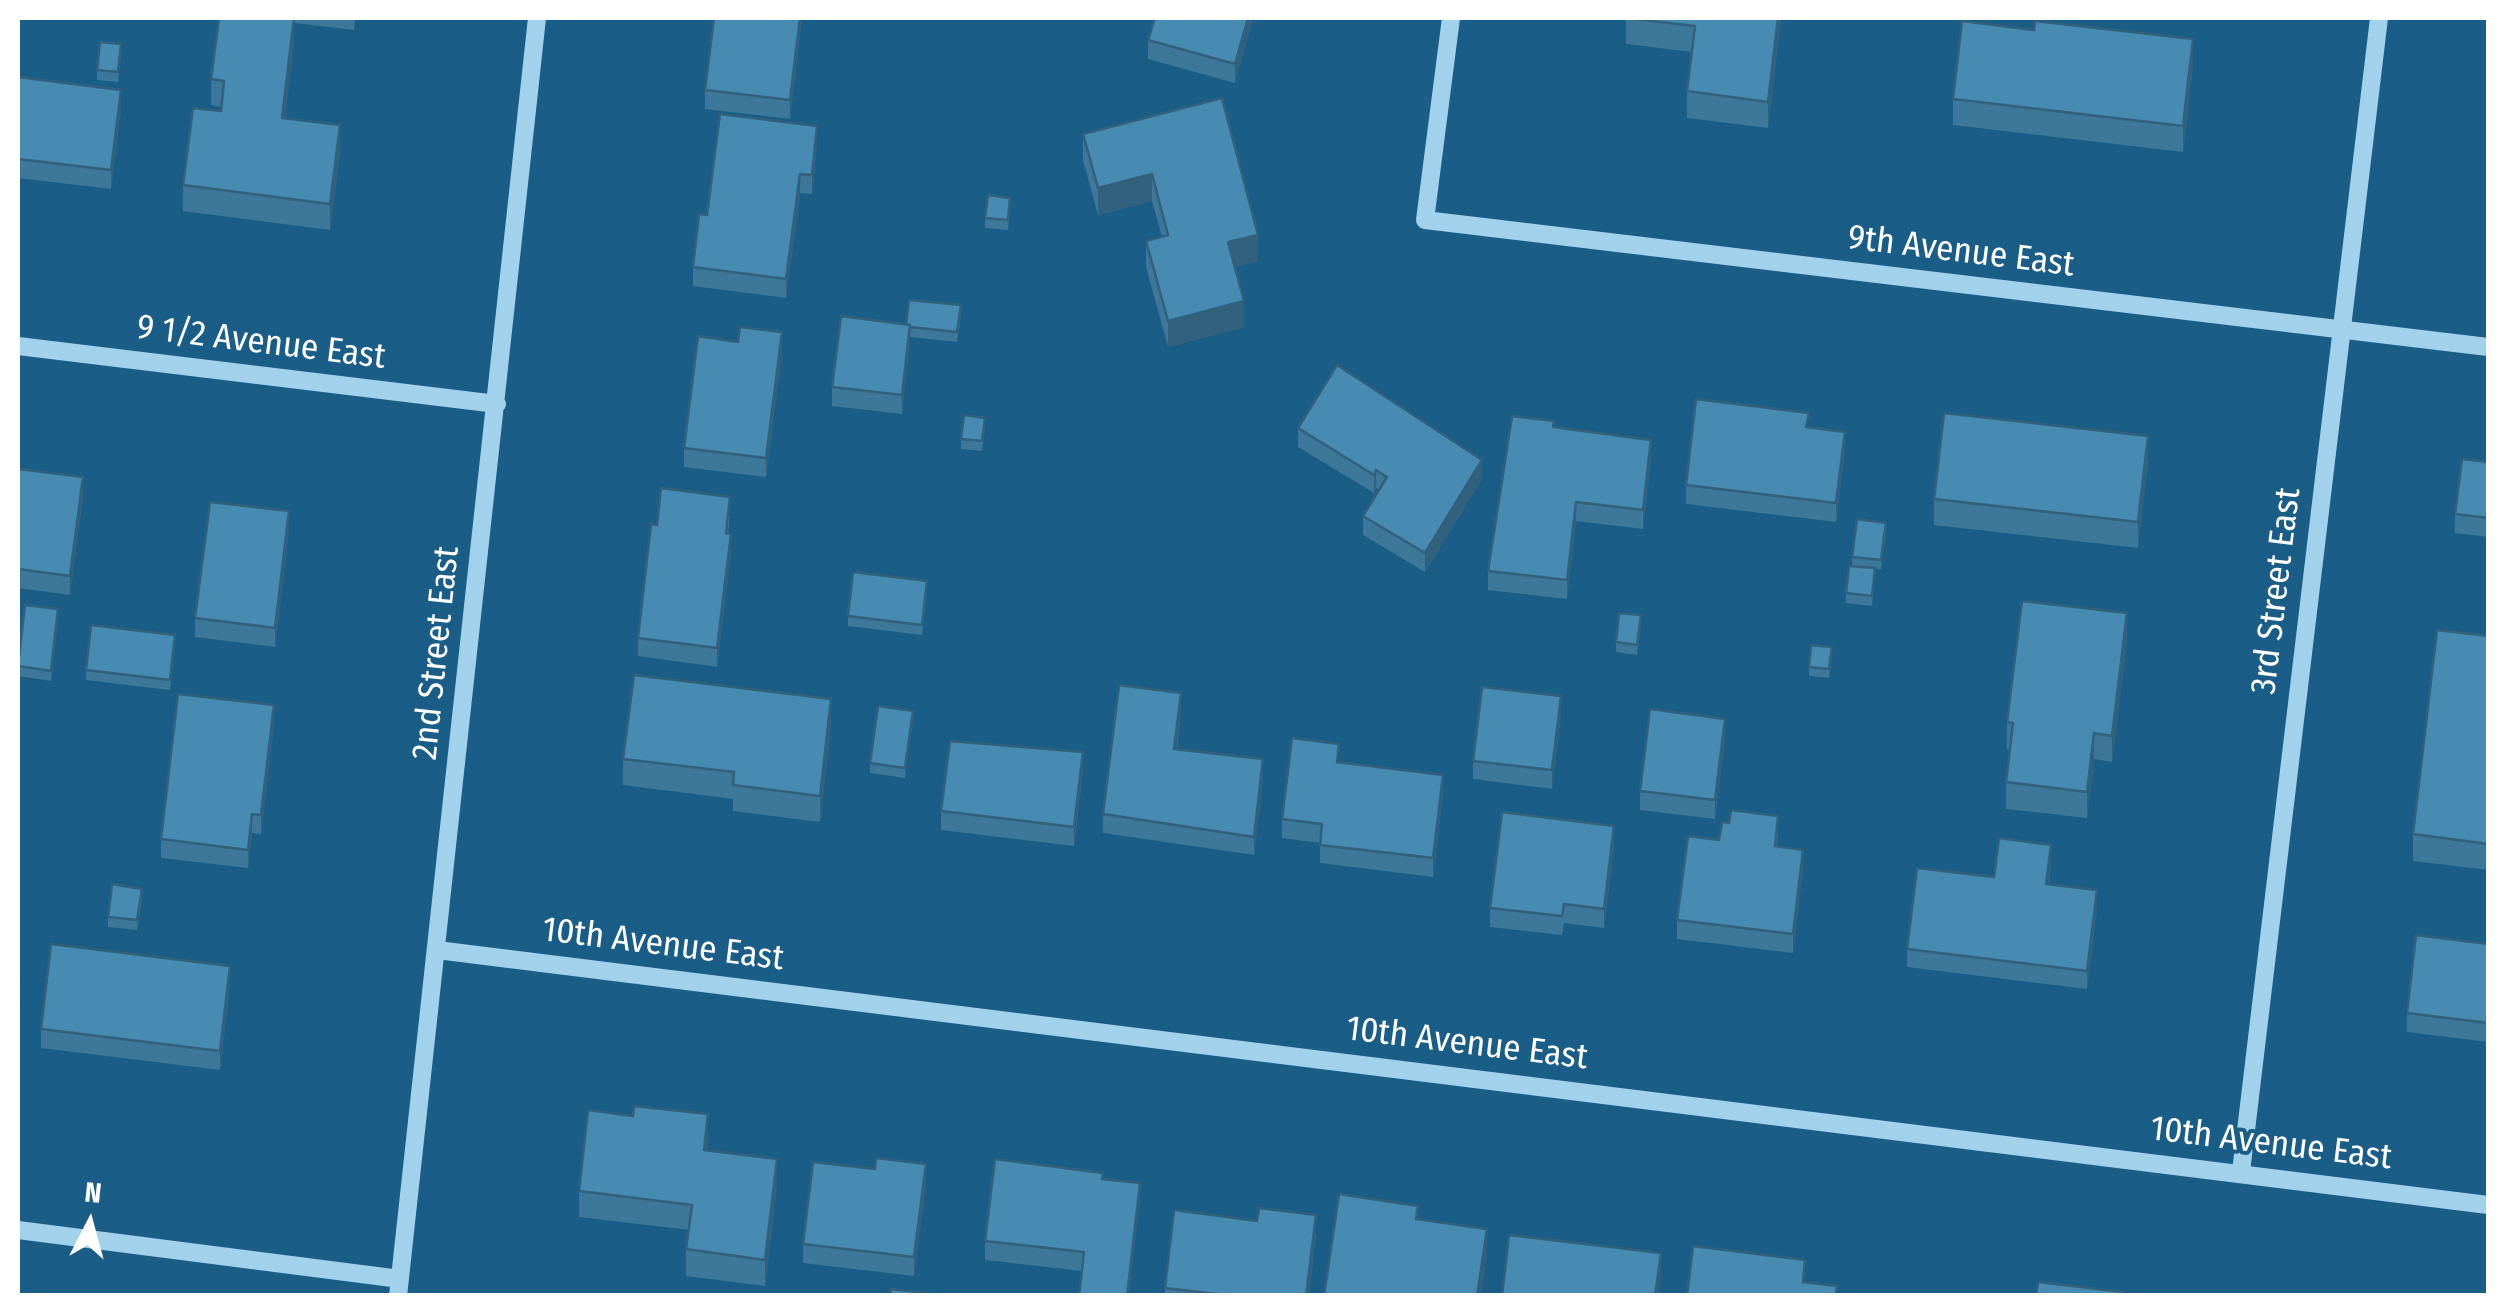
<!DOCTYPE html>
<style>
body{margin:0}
#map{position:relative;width:2506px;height:1313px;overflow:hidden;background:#1a5d87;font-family:"Fira Sans Condensed",sans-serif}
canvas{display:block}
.frame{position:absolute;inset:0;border:20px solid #fff;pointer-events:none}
.north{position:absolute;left:40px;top:1173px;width:100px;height:100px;-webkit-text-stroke:8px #1a5d87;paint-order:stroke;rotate:6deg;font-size:28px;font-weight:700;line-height:40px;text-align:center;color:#fff}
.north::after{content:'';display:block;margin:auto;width:35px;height:45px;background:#fff;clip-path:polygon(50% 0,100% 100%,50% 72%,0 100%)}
</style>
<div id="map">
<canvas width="2506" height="1313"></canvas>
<div class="frame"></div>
<div class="north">N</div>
</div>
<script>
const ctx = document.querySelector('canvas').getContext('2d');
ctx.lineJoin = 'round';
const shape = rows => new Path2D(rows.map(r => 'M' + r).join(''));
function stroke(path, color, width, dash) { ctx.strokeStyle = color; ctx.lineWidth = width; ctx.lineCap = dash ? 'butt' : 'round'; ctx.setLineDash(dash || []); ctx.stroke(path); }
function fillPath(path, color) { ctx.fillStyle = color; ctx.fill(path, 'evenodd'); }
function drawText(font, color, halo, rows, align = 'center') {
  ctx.font = font + ' "Fira Sans Condensed",sans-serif'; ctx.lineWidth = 8; ctx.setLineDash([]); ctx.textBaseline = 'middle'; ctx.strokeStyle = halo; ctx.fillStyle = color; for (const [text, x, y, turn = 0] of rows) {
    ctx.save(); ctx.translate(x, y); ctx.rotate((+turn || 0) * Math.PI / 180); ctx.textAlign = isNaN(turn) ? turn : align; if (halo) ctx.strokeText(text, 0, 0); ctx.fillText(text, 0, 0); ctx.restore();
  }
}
stroke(shape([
 [1451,18,1425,220,2488,347],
 [18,346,497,404],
 [437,950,2488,1205],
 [2241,1172,2379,18],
 [18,1230,400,1279],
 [398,1296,537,18]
]), '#a2d1ec', 18);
fillPath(shape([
 [219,18,355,18,354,30,294,23,294,43,285,118,340,152,330,230,183,211,183,185,221,111,221,107,211,105,211,79],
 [802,18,790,119,705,109,705,90],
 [1155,18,1253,18,1235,83,1148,59,1148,40],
 [1626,18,1781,18,1768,128,1687,118,1687,91,1692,52,1626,44],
 [121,54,118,82,97,80,97,70],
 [2193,66,2183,152,1953,125,1953,99],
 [18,77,121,109,111,189,18,178],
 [1222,98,1258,261,1235,267,1244,327,1168,347,1146,267,1146,241,1162,237,1152,201,1098,215,1083,160,1083,134],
 [817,145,812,194,800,193,786,298,693,286,693,267,707,215],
 [1010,208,1008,230,985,228,985,218],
 [961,315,957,342,910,337,902,414,832,406,832,387,906,324],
 [782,351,766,477,684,467,684,448],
 [1554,427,1651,459,1643,529,1576,521,1567,599,1488,590,1488,571],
 [1809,427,1845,451,1836,522,1686,504,1686,485],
 [985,428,982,451,961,449,961,439],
 [1298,428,1482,479,1425,572,1363,535,1363,516,1379,490,1376,488,1374,493,1298,447],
 [2148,462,2138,548,1934,525,1934,499],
 [2488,462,2488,537,2455,533,2455,514],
 [18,469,83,496,70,595,18,588],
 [730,516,728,534,731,553,717,667,638,656,638,638,657,525],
 [289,530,275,647,195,637,195,618],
 [1886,533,1881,569,1875,569,1872,606,1846,603,1846,593,1852,566,1852,557],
 [927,591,922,635,848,626,848,616],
 [58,619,51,681,18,676,18,666],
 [1641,625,1637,655,1616,652,1616,642],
 [2488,636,2488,870,2413,861,2413,834],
 [2127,640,2112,762,2094,759,2087,818,2006,809,2006,782,2010,749,2007,749,2007,722],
 [175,645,170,690,86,680,86,670],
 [1832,657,1829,678,1809,676,1809,667],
 [1181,712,1177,749,1263,778,1254,855,1103,833,1103,814],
 [1561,715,1552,789,1473,779,1473,761],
 [913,720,905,778,870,773,870,763],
 [274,724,261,834,252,833,248,868,161,858,161,839],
 [831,725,820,822,733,811,733,799,623,785,623,759],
 [1725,738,1715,819,1640,810,1640,791],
 [1339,762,1443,794,1433,877,1320,863,1320,843,1282,838,1282,819],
 [1083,771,1074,846,941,830,941,811],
 [1778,835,1777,846,1803,869,1793,953,1677,939,1677,920,1719,840],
 [1614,845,1604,928,1564,923,1562,935,1490,927,1490,908],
 [2051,864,2049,884,2097,909,2087,989,1907,967,1907,949,1994,877],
 [142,898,137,930,108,927,108,917],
 [2488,944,2488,1042,2407,1032,2407,1013],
 [230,985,220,1070,41,1048,41,1029],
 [708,1141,707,1150,777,1185,765,1286,686,1276,686,1249,689,1230,579,1217,579,1191],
 [1103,1179,1140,1202,1082,1271,985,1260,985,1241],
 [926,1183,914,1276,803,1263,803,1244],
 [1316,1233,1309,1296,1165,1296,1165,1288]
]), '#3d7799');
fillPath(shape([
 [294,18,294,43,282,144,282,118],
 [800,18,802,18,790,119,790,100],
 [1248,18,1253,18,1235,83,1235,64],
 [1778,18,1781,18,1768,128,1768,102],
 [2193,39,2193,66,2183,152,2183,126],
 [121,90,121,109,111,189,111,170],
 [340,125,340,152,330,230,330,204],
 [817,126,817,145,812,194,812,175],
 [800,174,800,193,786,298,786,279],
 [1152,174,1152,201,1098,215,1098,188],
 [1258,235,1258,261,1228,269,1228,242],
 [1244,301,1244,327,1168,347,1168,321],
 [910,325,910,344,902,414,902,395],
 [782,332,782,351,766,477,766,458],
 [1845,432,1845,451,1836,522,1836,503],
 [2148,436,2148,462,2138,548,2138,522],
 [1651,440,1651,459,1643,529,1643,510],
 [1482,460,1482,479,1425,572,1425,553],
 [1376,470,1376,488,1374,493,1374,475],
 [83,477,83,496,70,595,70,576],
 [1576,502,1576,521,1567,599,1567,580],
 [289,511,289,530,275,647,275,628],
 [731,534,731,553,717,667,717,648],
 [2127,613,2127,640,2112,762,2112,736],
 [1181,693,1181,712,1174,768,1174,749],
 [1561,696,1561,715,1552,789,1552,770],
 [831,699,831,725,820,822,820,796],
 [274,705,274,724,261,834,261,815],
 [913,711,913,720,905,778,905,768],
 [1725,719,1725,738,1715,819,1715,800],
 [2094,733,2094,759,2087,818,2087,792],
 [1083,752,1083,771,1074,846,1074,827],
 [1263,759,1263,778,1254,855,1254,837],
 [1443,775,1443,794,1433,877,1433,858],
 [252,814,252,833,248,868,248,850],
 [1614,826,1614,845,1604,928,1604,909],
 [2051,845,2051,864,2046,903,2046,884],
 [1803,850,1803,869,1793,953,1793,934],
 [2097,890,2097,909,2087,989,2087,971],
 [230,966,230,985,220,1070,220,1051],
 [708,1114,708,1141,704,1176,704,1150],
 [777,1159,777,1185,765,1286,765,1260],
 [926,1164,926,1183,914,1276,914,1257],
 [1140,1183,1140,1202,1129,1296,1127,1296],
 [1316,1215,1316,1233,1309,1296,1306,1296],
 [1487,1229,1487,1256,1481,1296,1477,1296],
 [1661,1253,1661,1272,1658,1296,1655,1296]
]), '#32617d');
const building = shape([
 [219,18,294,18,282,118,340,125,330,204,183,185,193,108,221,111,224,81,211,79,219,18],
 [714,18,800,18,790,100,705,90,714,18],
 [1155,18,1248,18,1235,64,1148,40,1155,18],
 [1626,18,1778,18,1768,102,1687,91,1695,26,1626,18],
 [1962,21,2034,30,2035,21,2193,39,2183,126,1953,99,1962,21],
 [100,42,121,44,118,72,97,70,100,42],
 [18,77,121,90,111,170,18,159,18,77],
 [1222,98,1258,235,1228,242,1244,301,1168,321,1146,241,1168,235,1152,174,1098,188,1083,134,1222,98],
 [720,114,817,126,812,175,800,174,786,279,693,267,699,214,707,215,720,114],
 [988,195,1010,198,1008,220,985,218,988,195],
 [909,300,961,305,957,332,910,327,910,325,906,324,909,300],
 [841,316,910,325,902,395,832,387,841,316],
 [740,327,782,332,766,458,684,448,698,336,738,342,740,327],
 [1337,365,1482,460,1425,553,1363,516,1387,477,1376,470,1374,475,1298,428,1337,365],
 [1696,399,1809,413,1806,427,1845,432,1836,503,1686,485,1696,399],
 [1944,413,2148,436,2138,522,1934,499,1944,413],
 [964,415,985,418,982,441,961,439,964,415],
 [1512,416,1554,421,1553,427,1651,440,1643,510,1576,502,1567,580,1488,571,1512,416],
 [2462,459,2488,462,2488,518,2455,514,2462,459],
 [18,469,83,477,70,576,18,569,18,469],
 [661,488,730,497,726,533,731,534,717,648,638,638,651,524,657,525,661,488],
 [210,502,289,511,275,628,195,618,210,502],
 [1857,519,1886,523,1881,560,1852,557,1857,519],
 [1849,566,1875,568,1872,596,1846,593,1849,566],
 [853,572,927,581,922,625,848,616,853,572],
 [2022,601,2127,613,2112,736,2094,733,2087,792,2006,782,2013,723,2007,722,2022,601],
 [25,605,58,609,51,671,18,666,25,605],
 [1619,613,1641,615,1637,645,1616,642,1619,613],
 [91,625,175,635,170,680,86,670,91,625],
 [2437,630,2488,636,2488,844,2413,834,2437,630],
 [1811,645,1832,647,1829,669,1809,667,1811,645],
 [634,675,831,699,820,796,733,785,734,772,623,759,634,675],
 [1119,685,1181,693,1174,749,1263,759,1254,837,1103,814,1119,685],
 [1482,687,1561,696,1552,770,1473,761,1482,687],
 [178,694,274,705,261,815,252,814,248,850,161,839,178,694],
 [878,706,913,711,905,768,870,763,878,706],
 [1650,709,1725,719,1715,800,1640,791,1650,709],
 [1292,738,1339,744,1337,762,1443,775,1433,858,1320,845,1322,824,1282,819,1292,738],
 [950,741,1083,752,1074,827,941,811,950,741],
 [1731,810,1778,816,1775,846,1803,850,1793,934,1677,920,1688,836,1719,840,1722,822,1729,823,1731,810],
 [1502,812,1614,826,1604,909,1564,904,1562,916,1490,908,1502,812],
 [1999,838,2051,845,2046,884,2097,890,2087,971,1907,949,1917,868,1994,877,1999,838],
 [112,884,142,889,137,920,108,917,112,884],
 [2416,935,2488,944,2488,1023,2407,1013,2416,935],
 [51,944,230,966,220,1051,41,1029,51,944],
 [634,1106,708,1114,704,1150,777,1159,765,1260,686,1249,692,1205,579,1191,588,1110,633,1116,634,1106],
 [876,1158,926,1164,914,1257,803,1244,813,1162,875,1169,876,1158],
 [995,1159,1103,1173,1102,1179,1140,1183,1127,1296,1079,1296,1084,1252,985,1241,995,1159],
 [1339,1194,1418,1206,1416,1219,1487,1229,1477,1296,1324,1296,1339,1194],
 [1259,1208,1316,1215,1306,1296,1234,1296,1165,1288,1174,1210,1257,1221,1259,1208],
 [1509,1235,1661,1253,1655,1296,1502,1296,1509,1235],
 [1693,1246,1805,1260,1803,1282,1837,1286,1836,1296,1687,1296,1693,1246],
 [2038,1282,2123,1292,2123,1296,2036,1296,2038,1282],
 [891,1289,948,1296,890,1296,891,1289]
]);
fillPath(building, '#478ab2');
stroke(building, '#32617d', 2.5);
drawText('35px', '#fff', '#1a5d87', [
 ["9th Avenue East",1961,252,7],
 ["9 1/2 Avenue East",261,343,7],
 ["3rd Street East",2277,591,-83],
 ["2nd Street East",437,653,-84],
 ["10th Avenue East",663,945,7],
 ["10th Avenue East",1467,1044,7],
 ["10th Avenue East",2271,1144,7]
]);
</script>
